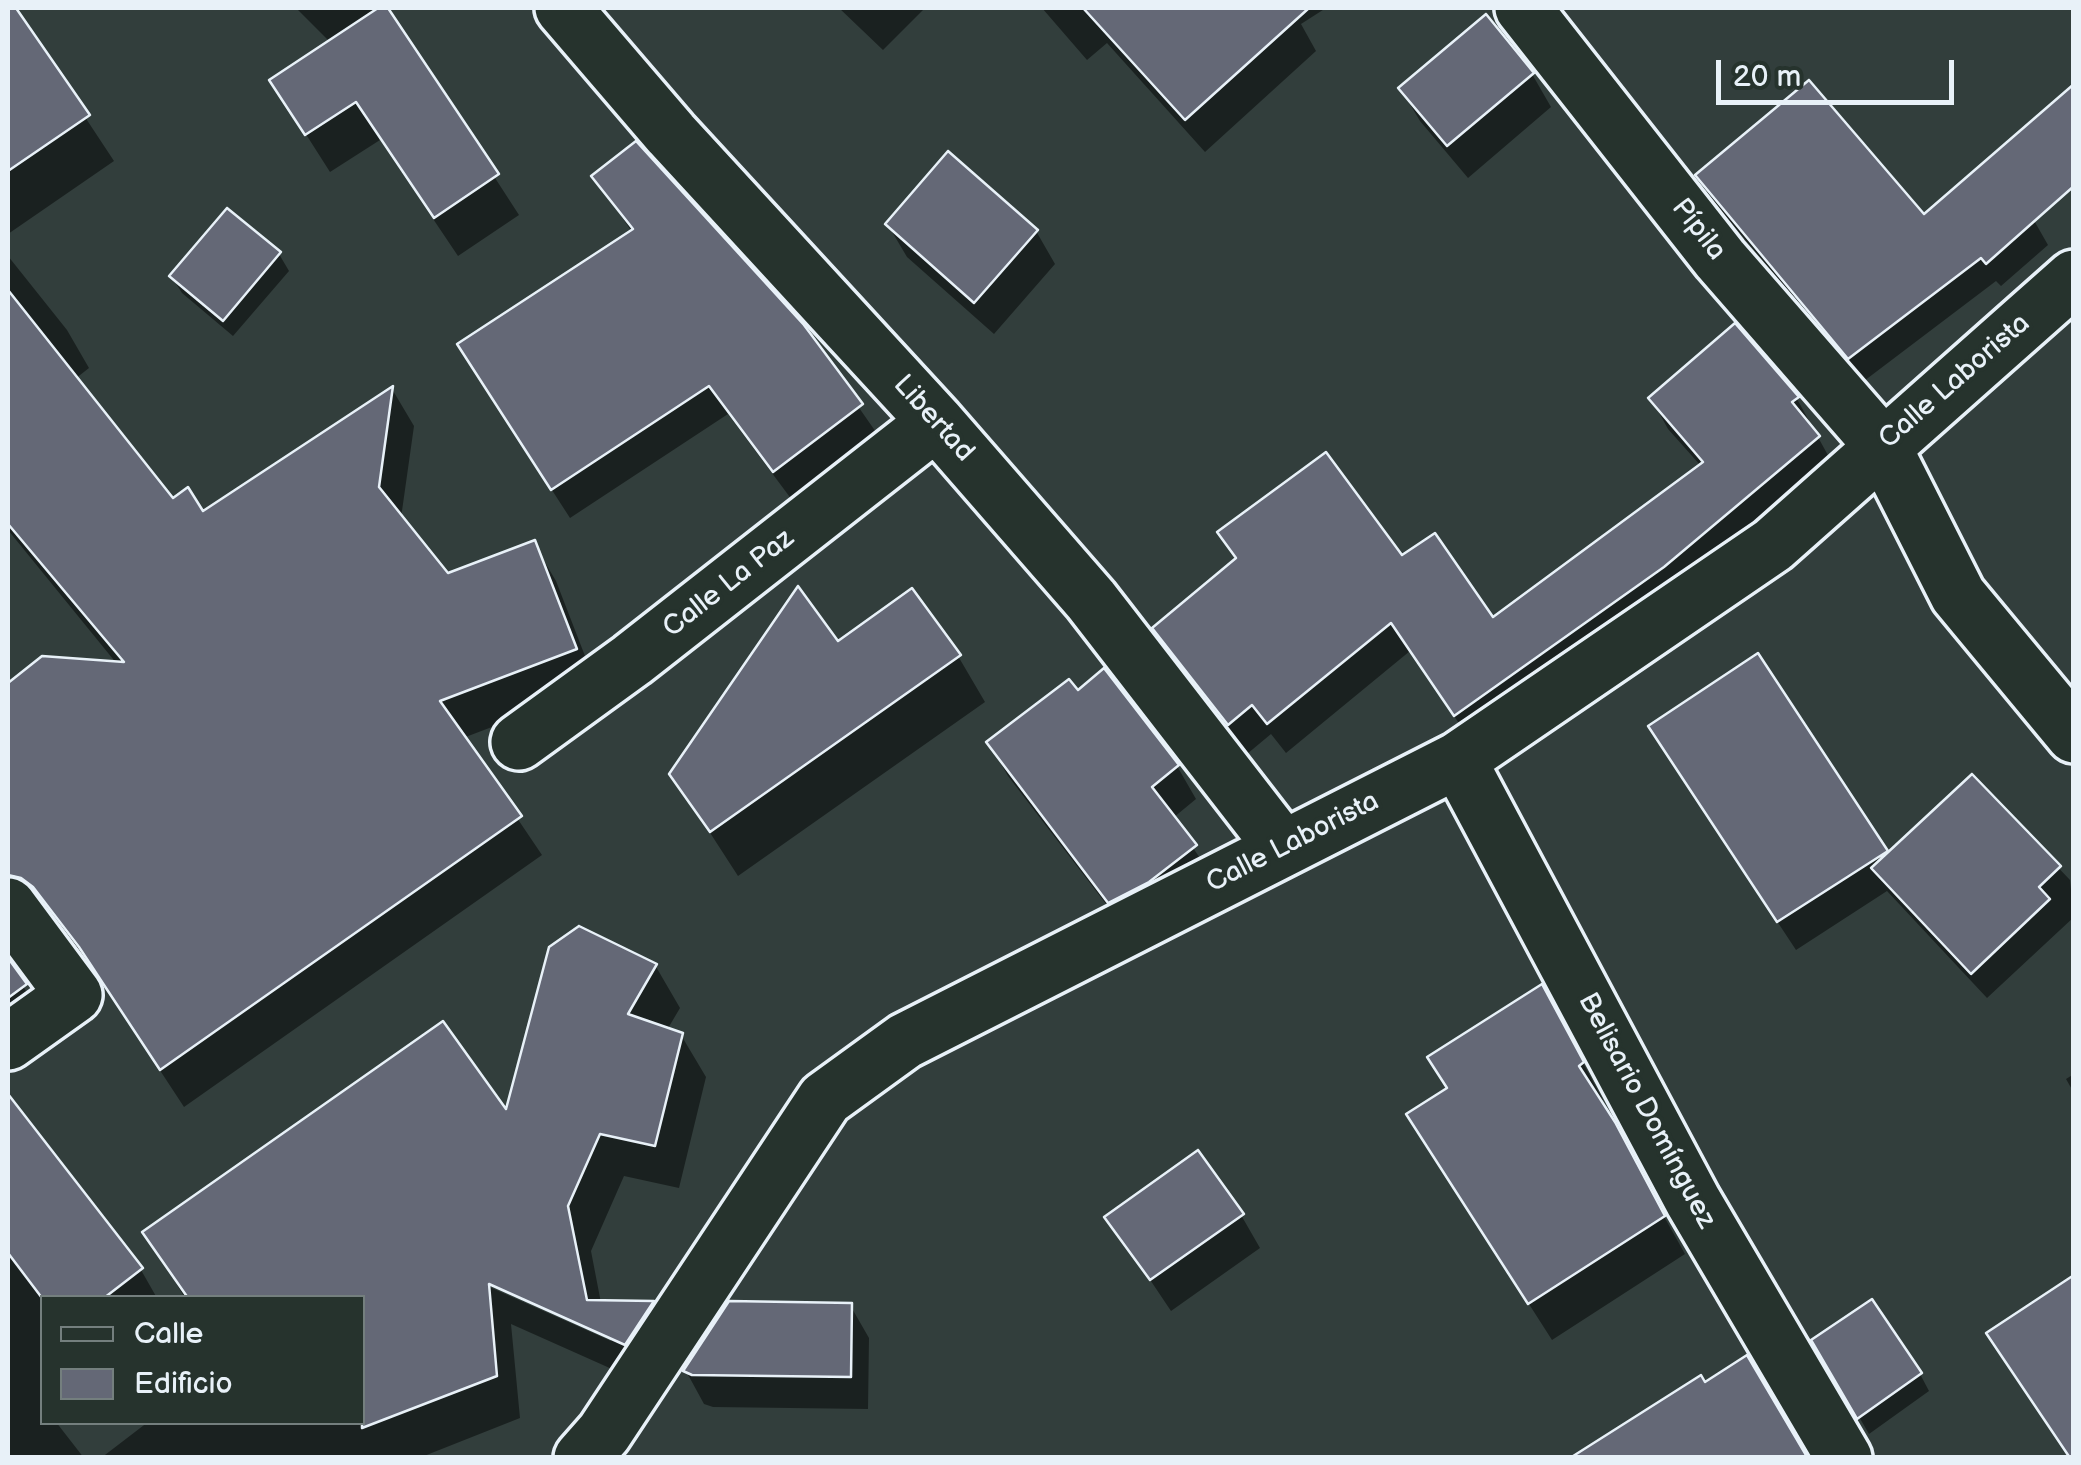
<!DOCTYPE html>
<meta charset="utf-8">
<style>
body{margin:0}
#map{position:relative;width:2081px;height:1465px;overflow:hidden;background:#323e3c;font-family:"Balsamiq Sans",sans-serif}
canvas{display:block}
.frame{position:absolute;inset:0;border:10px solid #e8f1f8;pointer-events:none}
.legend{position:absolute;left:40px;top:1295px;width:325px;height:130px;box-sizing:border-box;background:#26332d;border:2px solid #747f7e;margin:0;padding:12px 18px;list-style:none;font-size:30px;color:#e8f1f8}
.legend li{display:flex;align-items:center;gap:20px;height:50px}
.legend b{width:50px;border:2px solid #747f7e}
.scale{position:absolute;left:1716px;top:60px;width:238px;height:45px;box-sizing:border-box;border:5px solid #e8f1f8;border-top:0;padding-left:12px;font-size:30px;line-height:35px;white-space:nowrap;color:#e8f1f8;-webkit-text-stroke:8px #26332d;paint-order:stroke}
</style>
<div id="map">
<canvas width="2081" height="1465"></canvas>
<div class="frame"></div>
<ul class="legend">
<li><b style="height:12px;background:#26332d"></b>Calle</li>
<li><b style="height:28px;background:#646876"></b>Edificio</li>
</ul>
<div class="scale">20 m</div>
</div>
<script>
const ctx = document.querySelector('canvas').getContext('2d');
ctx.lineJoin = 'round';
function fillPath(path, color) { ctx.fillStyle = color; ctx.fill(path, 'evenodd'); }
const shape = rows => new Path2D(rows.map(r => 'M' + r).join(''));
function stroke(path, color, width, dash) { ctx.strokeStyle = color; ctx.lineWidth = width; ctx.lineCap = dash ? 'butt' : 'round'; ctx.setLineDash(dash || []); ctx.stroke(path); }
function drawText(font, color, halo, rows, align = 'center') {
  ctx.font = font + ' "Balsamiq Sans",sans-serif'; ctx.lineWidth = 8; ctx.setLineDash([]); ctx.textBaseline = 'middle'; ctx.strokeStyle = halo; ctx.fillStyle = color; for (const [text, x, y, turn = 0] of rows) {
    ctx.save(); ctx.translate(x, y); ctx.rotate((+turn || 0) * Math.PI / 180); ctx.textAlign = isNaN(turn) ? turn : align; if (halo) ctx.strokeText(text, 0, 0); ctx.fillText(text, 0, 0); ctx.restore();
  }
}
fillPath(shape([
 [8,8,13,8,114,161,8,234],
 [296,8,385,8,519,215,458,256,380,140,330,172,272,81,330,42],
 [839,8,925,8,883,50],
 [1042,8,1326,8,1301,24,1316,51,1205,152,1107,43,1087,60],
 [1532,74,1551,107,1468,178,1420,121,1401,89],
 [1996,154,2048,245,2001,286,1996,281,1864,381,1712,200,1698,176,1924,218],
 [594,176,802,326,878,435,792,500,728,414,570,518,477,374,632,232],
 [888,225,1036,231,1055,264,994,334,907,257],
 [279,254,289,271,233,336,182,293,172,277],
 [8,256,67,330,89,368,75,379,173,502,202,514,392,389,414,426,401,518,447,576,534,544,556,581,597,687,463,738,542,855,184,1107,104,985,57,925,8,889,8,874,51,842,8,788,8,686,43,658,117,664,8,530],
 [1651,398,1797,399,1835,468,1473,744,1410,651,1286,753,1271,734,1247,754,1173,659,1156,629,1237,561,1221,533,1402,559,1492,620,1701,466,1668,429],
 [958,656,985,702,738,876,672,774],
 [1757,657,1888,856,1972,777,2070,880,2074,917,1987,998,1887,891,1796,950,1668,756],
 [1078,694,1177,766,1196,799,1173,818,1214,879,1129,934,1008,776,989,743],
 [8,962,49,1028,8,1057],
 [655,965,680,1008,667,1030,681,1035,706,1077,679,1188,624,1176,591,1251,601,1303,653,1303,677,1345,650,1386,511,1324,520,1418,419,1458,101,1458,148,1422,362,1422,362,1298,185,1298,145,1232,508,1114],
 [478,1277,611,1336,611,1341,476,1281],
 [1562,1024,1603,1100,1600,1102,1685,1254,1552,1340,1431,1151],
 [2074,1074,2074,1093,2066,1079],
 [8,1098,141,1270,157,1298,42,1298,42,1422,56,1422,84,1458,8,1458],
 [1241,1215,1260,1248,1171,1311,1108,1217],
 [850,1305,869,1338,868,1409,713,1407,704,1404,686,1371],
 [1815,1341,1920,1374,1929,1391,1869,1434]
]), '#0007');
const building = shape([
 [8,8,16,8,90,115,8,171,8,8],
 [378,8,388,8,499,174,434,218,356,102,305,135,269,80,378,8],
 [1083,8,1309,8,1185,120,1083,8],
 [1486,14,1534,73,1447,146,1398,88,1486,14],
 [1809,80,1924,214,2074,84,2074,186,1986,264,1981,258,1848,359,1695,175,1809,80],
 [636,141,804,325,863,404,773,472,709,386,551,490,457,344,633,229,591,176,636,141],
 [948,151,1038,230,974,303,885,224,948,151],
 [227,208,281,252,223,321,169,276,227,208],
 [8,290,173,498,188,487,203,511,393,386,379,487,448,573,535,540,577,649,440,701,522,816,160,1070,79,947,33,887,21,878,8,875,8,683,42,656,124,662,8,524,8,290],
 [1735,323,1799,397,1792,402,1820,436,1664,567,1454,716,1391,623,1267,724,1252,705,1228,725,1152,628,1236,558,1217,532,1326,452,1402,555,1435,533,1493,617,1703,462,1648,398,1735,323],
 [798,586,838,641,912,588,961,655,710,832,669,774,798,586],
 [1758,653,1888,851,1777,922,1648,726,1758,653],
 [1104,668,1179,765,1152,787,1197,845,1149,882,1108,903,986,742,1069,679,1078,690,1104,668],
 [1972,774,2061,866,2039,887,2050,899,1971,974,1871,868,1972,774],
 [579,926,657,964,628,1014,683,1033,655,1146,600,1134,568,1206,587,1300,654,1301,625,1345,489,1284,497,1376,362,1428,362,1298,188,1298,142,1232,443,1021,506,1109,549,947,579,926],
 [8,958,27,984,8,998,8,958],
 [1542,984,1584,1062,1579,1066,1615,1122,1665,1216,1528,1304,1406,1114,1447,1088,1427,1057,1542,984],
 [8,1094,143,1268,104,1298,42,1298,8,1253,8,1094],
 [1198,1150,1244,1214,1150,1280,1104,1217,1198,1150],
 [2074,1275,2074,1458,2070,1458,1986,1333,2074,1275],
 [1872,1299,1922,1373,1857,1419,1811,1340,1872,1299],
 [729,1301,852,1303,851,1377,692,1375,683,1371,729,1301],
 [1747,1355,1806,1455,1802,1458,1570,1458,1701,1375,1705,1382,1747,1355]
]);
fillPath(building, '#646876');
stroke(building, '#e8f1f8', 2.5);
const minor = shape([
 [563,8,671,134,936,422,1091,600,1282,847],
 [1523,8,1720,259,1882,445,1958,595,2074,735],
 [519,742,632,660,936,422],
 [1458,760,1693,1201,1844,1458],
 [8,906,74,995,8,1042],
 [582,1458,604,1433,825,1099,905,1041,1458,760,1773,545,2074,278]
]);
stroke(minor, '#e8f1f8', 62);
stroke(minor, '#26332d', 55);
drawText('28px', '#e8f1f8', '#26332d', [
 ["Pípila",1698,230,52],
 ["Calle Laborista",1955,382,-41],
 ["Libertad",933,419,48],
 ["Calle La Paz",729,584,-38],
 ["Calle Laborista",1293,843,-27],
 ["Belisario Domínguez",1646,1111,62]
]);
</script>
